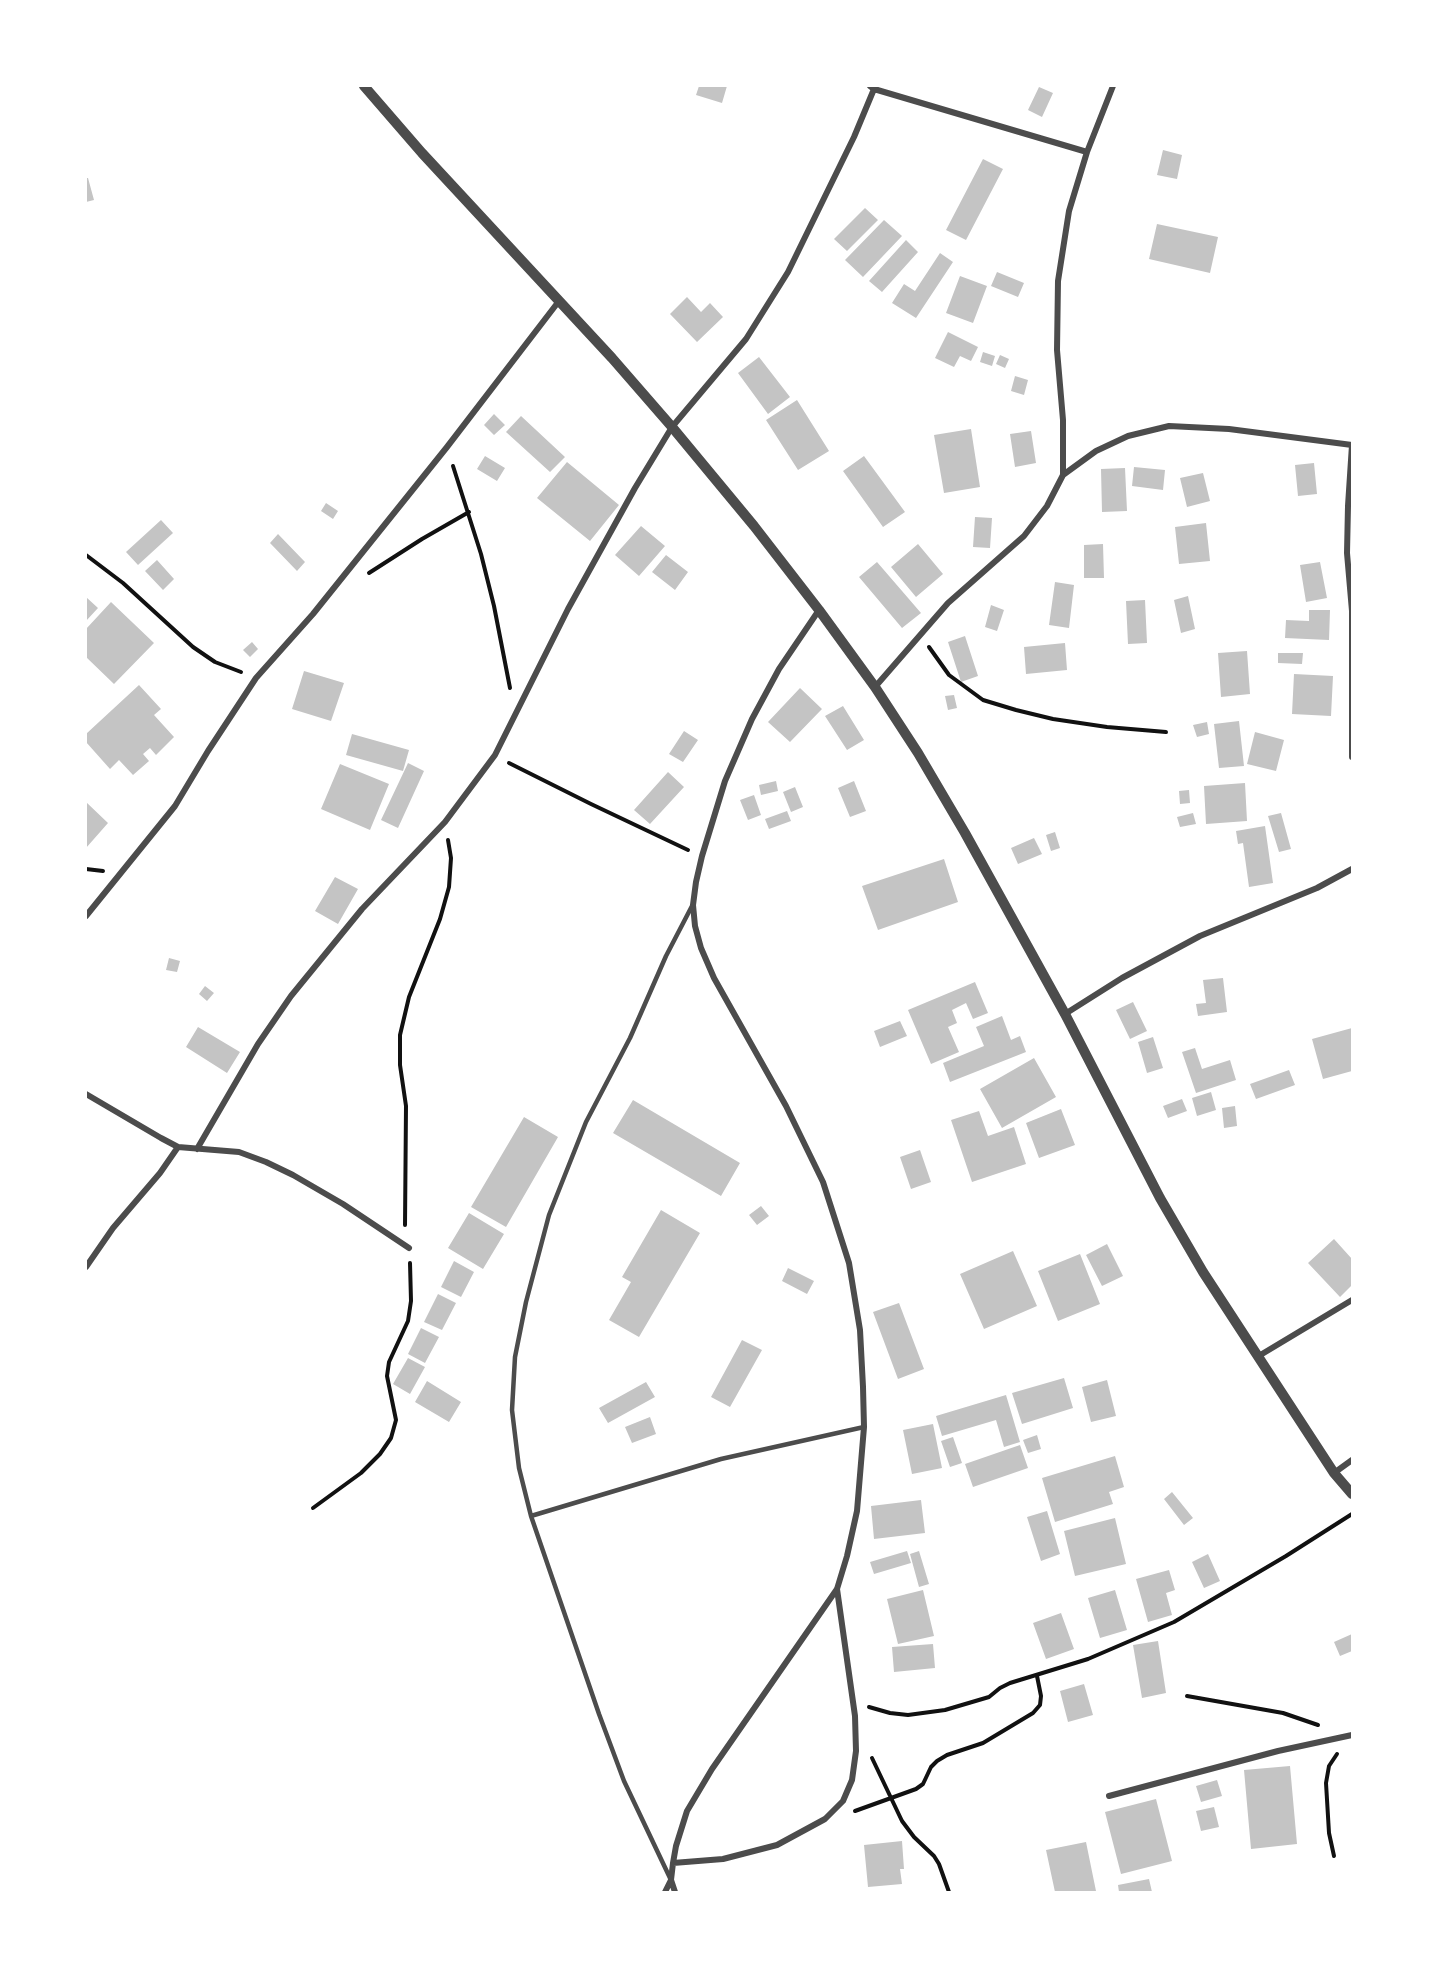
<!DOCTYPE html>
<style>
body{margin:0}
#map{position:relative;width:1438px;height:1978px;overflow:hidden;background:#fff;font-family:Poppins,sans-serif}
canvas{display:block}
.frame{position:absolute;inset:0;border:87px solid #fff;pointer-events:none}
</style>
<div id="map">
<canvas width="1438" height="1978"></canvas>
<div class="frame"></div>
</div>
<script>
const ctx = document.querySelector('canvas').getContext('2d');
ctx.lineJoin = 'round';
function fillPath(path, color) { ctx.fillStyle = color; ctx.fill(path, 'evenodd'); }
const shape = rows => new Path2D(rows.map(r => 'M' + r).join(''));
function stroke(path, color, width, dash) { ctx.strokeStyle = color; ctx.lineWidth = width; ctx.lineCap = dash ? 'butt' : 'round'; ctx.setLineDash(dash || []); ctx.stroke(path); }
fillPath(shape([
 [699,86,727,86,722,103,696,95],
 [1039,87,1053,93,1042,117,1028,110],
 [1163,150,1182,155,1177,179,1157,175],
 [983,159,1003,169,966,240,946,230],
 [86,178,88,178,94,200,86,202],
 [865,208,878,220,847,251,834,239],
 [884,220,902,236,863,277,845,260],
 [1157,224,1218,237,1210,273,1149,259],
 [906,240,918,252,882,292,869,281],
 [940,253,953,262,916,318,892,303,904,284,915,291],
 [997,272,1024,283,1018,297,991,286],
 [960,276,987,286,973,323,946,313],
 [687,297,701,312,710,303,723,317,697,342,670,314],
 [948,332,978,347,971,361,960,356,954,367,935,358],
 [983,352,995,356,992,366,980,362],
 [1000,355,1009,359,1005,368,996,364],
 [759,357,790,397,768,414,738,373],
 [1015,376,1028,380,1024,395,1011,391],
 [797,400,829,451,798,470,766,420],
 [494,414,505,425,494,435,484,425],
 [521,416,565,457,550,472,506,432],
 [971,429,980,487,944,493,934,435],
 [1031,431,1036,463,1015,467,1010,434],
 [485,456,505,468,497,481,477,469],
 [864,456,905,512,883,527,843,471],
 [567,462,619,505,590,541,537,498],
 [1314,463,1317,494,1298,496,1295,465],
 [1134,467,1165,470,1163,490,1132,486],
 [1125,468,1127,511,1102,512,1101,469],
 [1203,473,1210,501,1187,507,1180,478],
 [326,503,338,511,333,519,321,511],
 [975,517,992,518,990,548,973,547],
 [161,520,173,533,138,565,126,552],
 [1206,523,1210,561,1179,564,1175,527],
 [641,526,665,546,639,576,615,555],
 [278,534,305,562,297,571,270,543],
 [918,544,943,574,916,597,891,567],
 [1103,544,1104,578,1084,578,1084,545],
 [666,555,688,572,675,590,652,572],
 [157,560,174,579,163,590,145,571],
 [877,562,921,613,902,628,859,577],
 [1320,562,1327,598,1306,602,1300,565],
 [1055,582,1074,585,1069,628,1049,625],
 [1188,596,1195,629,1181,633,1174,600],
 [86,597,98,608,86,621],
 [1145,600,1147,643,1128,644,1126,601],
 [111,602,154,643,114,684,86,657,86,629],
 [991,605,1004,610,997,631,985,627],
 [1309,610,1330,610,1329,640,1285,638,1286,620,1309,621],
 [965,636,978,676,961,682,948,642],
 [252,642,258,649,250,657,243,650],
 [1065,643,1067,670,1026,674,1024,647],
 [1247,651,1250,694,1221,697,1218,653],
 [1278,653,1303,653,1302,664,1278,663],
 [304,671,344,683,331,721,292,709],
 [1294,674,1333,676,1331,716,1292,714],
 [139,685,161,709,154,715,174,737,156,755,150,748,143,754,149,761,133,775,119,760,110,769,86,742,86,734],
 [800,688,822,709,790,742,768,722],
 [954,695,957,708,948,710,945,696],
 [843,706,864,740,847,750,825,716],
 [1239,721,1244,766,1219,768,1214,724],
 [1207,722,1209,734,1197,737,1193,725],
 [684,731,698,740,683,762,669,754],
 [1255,732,1284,740,1276,771,1247,764],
 [352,734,409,750,403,771,346,755],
 [408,763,424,771,398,828,381,820],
 [340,764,389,784,370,830,321,809],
 [668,772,684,787,650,824,634,810],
 [776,781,778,791,761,795,759,785],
 [854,781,866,811,850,817,838,788],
 [1245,783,1247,821,1206,824,1204,786],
 [795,787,803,807,791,812,783,792],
 [1189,790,1190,803,1180,804,1179,791],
 [754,795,761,815,748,820,740,800],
 [86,802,108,823,86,848],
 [787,811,791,821,769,829,765,819],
 [1193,813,1196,824,1180,827,1177,817],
 [1281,813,1291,849,1279,852,1268,816],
 [1265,826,1273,883,1249,887,1243,843,1238,844,1236,831],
 [1055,832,1060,848,1051,851,1046,835],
 [1034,838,1042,854,1018,864,1011,848],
 [944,859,958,902,878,930,862,886],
 [335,877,358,889,338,924,315,911],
 [169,958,180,961,177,972,166,970],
 [1223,978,1227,1012,1198,1016,1196,1004,1206,1003,1203,980],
 [975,982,988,1013,973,1019,966,1003,952,1010,957,1023,948,1027,959,1052,931,1064,908,1010],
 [205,986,214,993,207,1001,199,994],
 [1133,1002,1147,1031,1130,1039,1116,1010],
 [1002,1016,1011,1040,1020,1036,1026,1052,950,1082,943,1063,984,1046,976,1027],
 [900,1021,907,1036,880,1047,874,1031],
 [198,1027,240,1052,227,1073,186,1047],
 [1352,1028,1352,1071,1323,1079,1312,1039],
 [1153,1037,1163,1068,1147,1073,1138,1042],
 [1195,1048,1202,1069,1230,1060,1236,1080,1196,1093,1182,1052],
 [1034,1058,1056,1097,1002,1128,980,1089],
 [1289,1070,1295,1085,1256,1099,1250,1084],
 [1211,1092,1216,1110,1197,1116,1192,1098],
 [1182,1099,1187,1111,1168,1118,1163,1106],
 [633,1100,740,1163,721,1196,613,1133],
 [1235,1106,1237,1126,1224,1128,1222,1108],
 [1061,1109,1075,1145,1039,1158,1026,1123],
 [979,1111,988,1136,1014,1127,1026,1164,972,1182,951,1120],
 [524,1117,558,1137,506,1227,471,1207],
 [920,1150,931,1182,911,1189,900,1157],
 [761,1206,769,1216,757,1225,749,1215],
 [661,1210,700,1233,639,1337,609,1320,631,1282,622,1277],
 [469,1213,504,1234,483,1269,448,1248],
 [1334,1239,1352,1259,1352,1285,1340,1297,1308,1263],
 [1107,1244,1123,1276,1102,1286,1086,1255],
 [1013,1251,1037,1306,984,1329,960,1274],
 [1080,1254,1100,1304,1058,1321,1038,1271],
 [454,1261,474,1272,461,1297,441,1287],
 [788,1268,814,1281,807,1294,782,1281],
 [438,1294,456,1303,442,1330,424,1322],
 [899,1303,924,1369,898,1379,873,1312],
 [421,1328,439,1337,425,1363,408,1354],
 [742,1340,762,1350,730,1407,711,1397],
 [408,1358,425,1367,410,1394,393,1384],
 [1064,1378,1073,1408,1022,1424,1012,1393],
 [1107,1380,1116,1416,1091,1422,1082,1387],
 [427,1381,461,1402,449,1422,415,1402],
 [646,1382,655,1397,608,1423,599,1408],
 [1006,1395,1020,1442,1004,1447,996,1420,942,1436,936,1416],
 [650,1417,656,1434,632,1443,625,1427],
 [933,1424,942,1468,912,1474,903,1430],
 [1037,1435,1041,1449,1028,1453,1023,1440],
 [953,1437,962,1463,950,1467,941,1441],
 [1020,1445,1028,1468,973,1487,965,1464],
 [1115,1456,1124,1487,1109,1492,1113,1504,1055,1522,1042,1478],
 [1172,1492,1193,1518,1184,1525,1164,1499],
 [921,1500,925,1533,874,1539,871,1506],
 [1047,1511,1060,1554,1041,1561,1027,1517],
 [1115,1518,1126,1564,1075,1576,1064,1531],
 [907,1551,911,1563,874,1574,870,1562],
 [919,1551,929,1584,919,1587,910,1554],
 [1208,1554,1220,1581,1204,1588,1192,1562],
 [1169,1570,1175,1590,1166,1593,1172,1615,1148,1622,1136,1579],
 [923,1590,934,1636,898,1644,887,1599],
 [1115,1590,1127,1630,1100,1638,1088,1598],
 [1061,1613,1074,1649,1046,1659,1033,1623],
 [1352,1634,1352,1651,1340,1656,1334,1642],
 [1158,1641,1166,1693,1142,1698,1133,1645],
 [933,1644,935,1668,894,1672,892,1647],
 [1084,1684,1093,1715,1068,1722,1060,1691],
 [1290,1766,1297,1844,1251,1849,1244,1770],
 [1217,1780,1222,1796,1201,1802,1196,1786],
 [1156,1799,1172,1861,1121,1874,1105,1812],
 [1214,1807,1219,1827,1201,1831,1196,1811],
 [902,1841,904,1869,900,1869,902,1884,868,1887,864,1845],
 [1086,1842,1096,1891,1055,1892,1046,1850],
 [1149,1879,1152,1892,1119,1892,1118,1885]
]), '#c4c4c4');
stroke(shape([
 [453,466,481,554,494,606,510,688],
 [86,555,123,583,193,647,215,662,241,672],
 [369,573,422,539,469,512],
 [929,647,949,675,983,700,1016,710,1053,719,1107,727,1166,732],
 [509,763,591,804,688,850],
 [86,869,103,871],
 [405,1225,406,1106,400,1065,400,1035,409,997,440,919,449,887,451,858,448,840],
 [313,1508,361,1473,380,1454,391,1438,396,1420,387,1376,389,1362,408,1321,411,1301,410,1263],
 [1187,1696,1283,1713,1318,1725],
 [869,1707,890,1713,908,1715,945,1710,989,1697,1000,1688,1010,1683,1088,1659,1174,1622,1286,1556,1352,1514],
 [872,1758,902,1821,914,1837,934,1856,939,1864,949,1892],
 [855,1811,916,1789,923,1784,931,1767,937,1761,947,1755,983,1743,1033,1713,1040,1705,1041,1696,1037,1676],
 [1334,1856,1329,1833,1326,1783,1329,1766,1337,1754]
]), '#111', 4);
stroke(shape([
 [531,1516,721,1459,864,1427],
 [670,1878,624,1781,599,1714,531,1516,519,1468,512,1410,515,1357,526,1302,549,1215,586,1122,630,1038,666,956,692,906]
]), '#4c4c4c', 4.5);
stroke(shape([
 [874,89,1087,152],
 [1352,445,1348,506,1347,553,1352,611,1352,757],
 [1063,475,1096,451,1128,436,1169,426,1229,429,1352,445],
 [875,687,948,603,1024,536,1047,506,1063,475,1063,420,1057,350,1058,281,1069,211,1087,152,1113,86],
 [86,916,175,806,208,751,256,678,313,614,447,447,559,301],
 [1065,1014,1122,978,1200,936,1317,888,1352,869],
 [86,1094,161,1138,178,1147,239,1152,266,1162,293,1175,343,1204,409,1248],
 [197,1149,258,1044,291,996,362,909,445,822,495,755,568,609,635,488,672,427,746,339,788,272,854,137,874,89,870,86],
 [86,1267,113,1228,160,1173,178,1147],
 [1257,1357,1352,1300],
 [1334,1473,1352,1460],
 [1109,1796,1278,1751,1352,1735],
 [673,1863,723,1859,777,1845,825,1819,843,1801,852,1780,856,1751,855,1716,837,1589],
 [665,1892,671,1880],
 [675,1892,671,1880,673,1863,676,1846,687,1811,712,1769,837,1589,847,1556,857,1511,864,1427,863,1387,860,1330,849,1263,823,1182,786,1106,714,978,701,948,695,926,693,905,696,882,702,856,725,781,752,719,779,669,819,610]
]), '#4c4c4c', 6);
stroke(shape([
 [364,86,422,153,612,358,672,427,754,526,819,610,875,687,918,753,965,833,1065,1014,1160,1198,1203,1272,1334,1473,1352,1494]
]), '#4c4c4c', 10);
</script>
